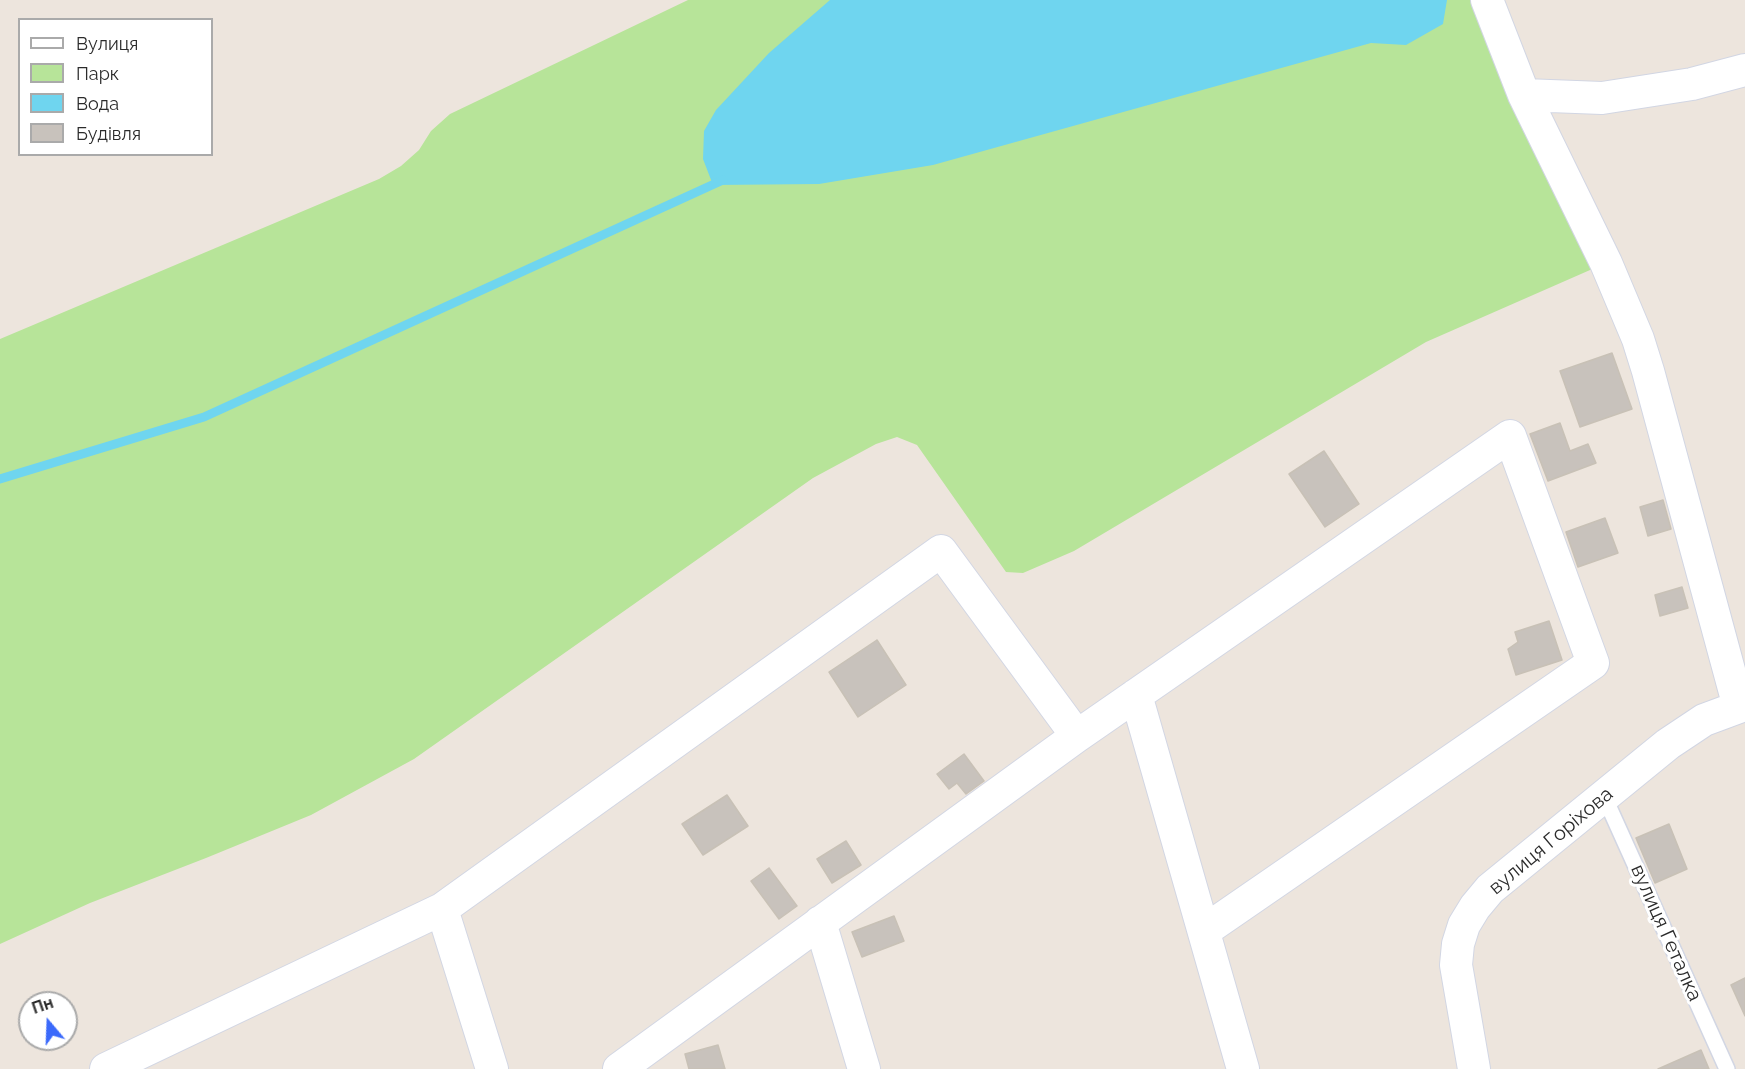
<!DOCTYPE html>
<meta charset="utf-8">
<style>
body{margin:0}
#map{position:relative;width:1745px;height:1069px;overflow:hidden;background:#ede5dd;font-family:Raleway,sans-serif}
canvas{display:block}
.legend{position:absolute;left:18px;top:18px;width:195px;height:138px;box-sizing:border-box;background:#fff;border:2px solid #aaa;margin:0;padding:8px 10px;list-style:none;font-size:18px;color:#2b2b2b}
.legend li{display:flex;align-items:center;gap:12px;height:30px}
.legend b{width:30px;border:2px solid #aaa}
.north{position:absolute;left:18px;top:991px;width:60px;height:60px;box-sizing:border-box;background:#fff;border:2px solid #aaa;border-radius:50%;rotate:341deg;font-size:16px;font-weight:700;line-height:24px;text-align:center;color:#2b2b2b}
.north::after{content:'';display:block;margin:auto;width:21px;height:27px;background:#3b6afb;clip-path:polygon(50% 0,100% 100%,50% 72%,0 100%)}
</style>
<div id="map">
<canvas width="1745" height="1069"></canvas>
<ul class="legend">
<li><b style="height:8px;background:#fff"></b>Вулиця</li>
<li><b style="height:16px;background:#b7e499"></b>Парк</li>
<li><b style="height:16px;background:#6fd5ef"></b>Вода</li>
<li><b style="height:16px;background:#c8c2bc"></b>Будівля</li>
</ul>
<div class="north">Пн</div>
</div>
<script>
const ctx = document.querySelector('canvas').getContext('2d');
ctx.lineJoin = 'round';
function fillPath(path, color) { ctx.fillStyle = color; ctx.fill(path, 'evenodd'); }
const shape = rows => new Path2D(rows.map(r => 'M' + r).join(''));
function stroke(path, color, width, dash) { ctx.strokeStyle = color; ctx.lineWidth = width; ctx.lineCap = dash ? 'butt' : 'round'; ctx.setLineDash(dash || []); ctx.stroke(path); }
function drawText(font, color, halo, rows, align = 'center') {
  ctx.font = font + ' Raleway,sans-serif'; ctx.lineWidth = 6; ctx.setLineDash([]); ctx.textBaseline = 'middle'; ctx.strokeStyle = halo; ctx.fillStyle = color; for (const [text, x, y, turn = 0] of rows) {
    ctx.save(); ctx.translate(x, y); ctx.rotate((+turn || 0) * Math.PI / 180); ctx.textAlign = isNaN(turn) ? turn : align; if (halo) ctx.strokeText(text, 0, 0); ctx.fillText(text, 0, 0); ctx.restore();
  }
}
fillPath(shape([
 [688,0,1487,0,1606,263,1426,342,1074,551,1023,573,1006,572,917,445,897,437,876,444,813,478,414,759,311,815,206,858,90,903,0,944,0,339,379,179,401,166,419,150,431,131,450,114]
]), '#b7e499');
fillPath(shape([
 [830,0,1447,0,1443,24,1406,45,1371,43,933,165,819,184,713,185,703,159,704,131,716,110,769,53]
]), '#6fd5ef');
stroke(shape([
 [0,479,204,417,723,180]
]), '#6fd5ef', 9);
const building = shape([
 [1612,353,1632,409,1580,427,1560,371,1612,353],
 [1560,423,1570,451,1588,444,1596,463,1548,481,1530,434,1560,423],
 [1324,451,1359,504,1325,527,1289,474,1324,451],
 [1663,500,1671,529,1648,536,1640,507,1663,500],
 [1605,518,1618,553,1578,567,1566,532,1605,518],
 [1682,587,1688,608,1660,616,1655,595,1682,587],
 [1549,621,1562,660,1516,675,1508,649,1518,642,1515,632,1549,621],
 [877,640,906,685,858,717,829,672,877,640],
 [964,754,984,781,966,794,957,783,949,789,937,774,964,754],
 [727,795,748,826,703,855,682,824,727,795],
 [1669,824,1687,869,1655,883,1636,838,1669,824],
 [846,841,861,865,832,883,817,859,846,841],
 [769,868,797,906,779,919,751,881,769,868],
 [894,916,904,941,862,957,852,932,894,916],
 [1745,978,1745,1016,1731,985,1745,978],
 [718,1045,725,1069,689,1069,685,1054,718,1045],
 [1701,1050,1709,1069,1658,1069,1701,1050]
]);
fillPath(building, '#c8c2bc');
stroke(building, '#c8c1b6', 1.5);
const lane = shape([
 [1604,796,1727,1069]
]);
const street = shape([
 [1487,0,1524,95,1606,263,1638,339,1648,371,1739,707],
 [1524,95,1602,98,1692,84,1745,70],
 [1136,695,1243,1069],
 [442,909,492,1069],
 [820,922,864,1069],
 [106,1069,442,909,941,551,1077,736],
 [619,1069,1077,736,1510,436,1593,663,1204,931],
 [1474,1069,1456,965,1458,944,1464,925,1475,907,1490,889,1668,744,1704,720,1739,707]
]);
stroke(lane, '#d2d6e3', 18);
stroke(street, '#d2d6e3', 34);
stroke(lane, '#fff', 15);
stroke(street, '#fff', 32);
drawText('20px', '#2b2b2b', '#fff', [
 ["вулиця Горіхова",1551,841,-40],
 ["вулиця Геталка",1666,933,66]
]);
</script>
